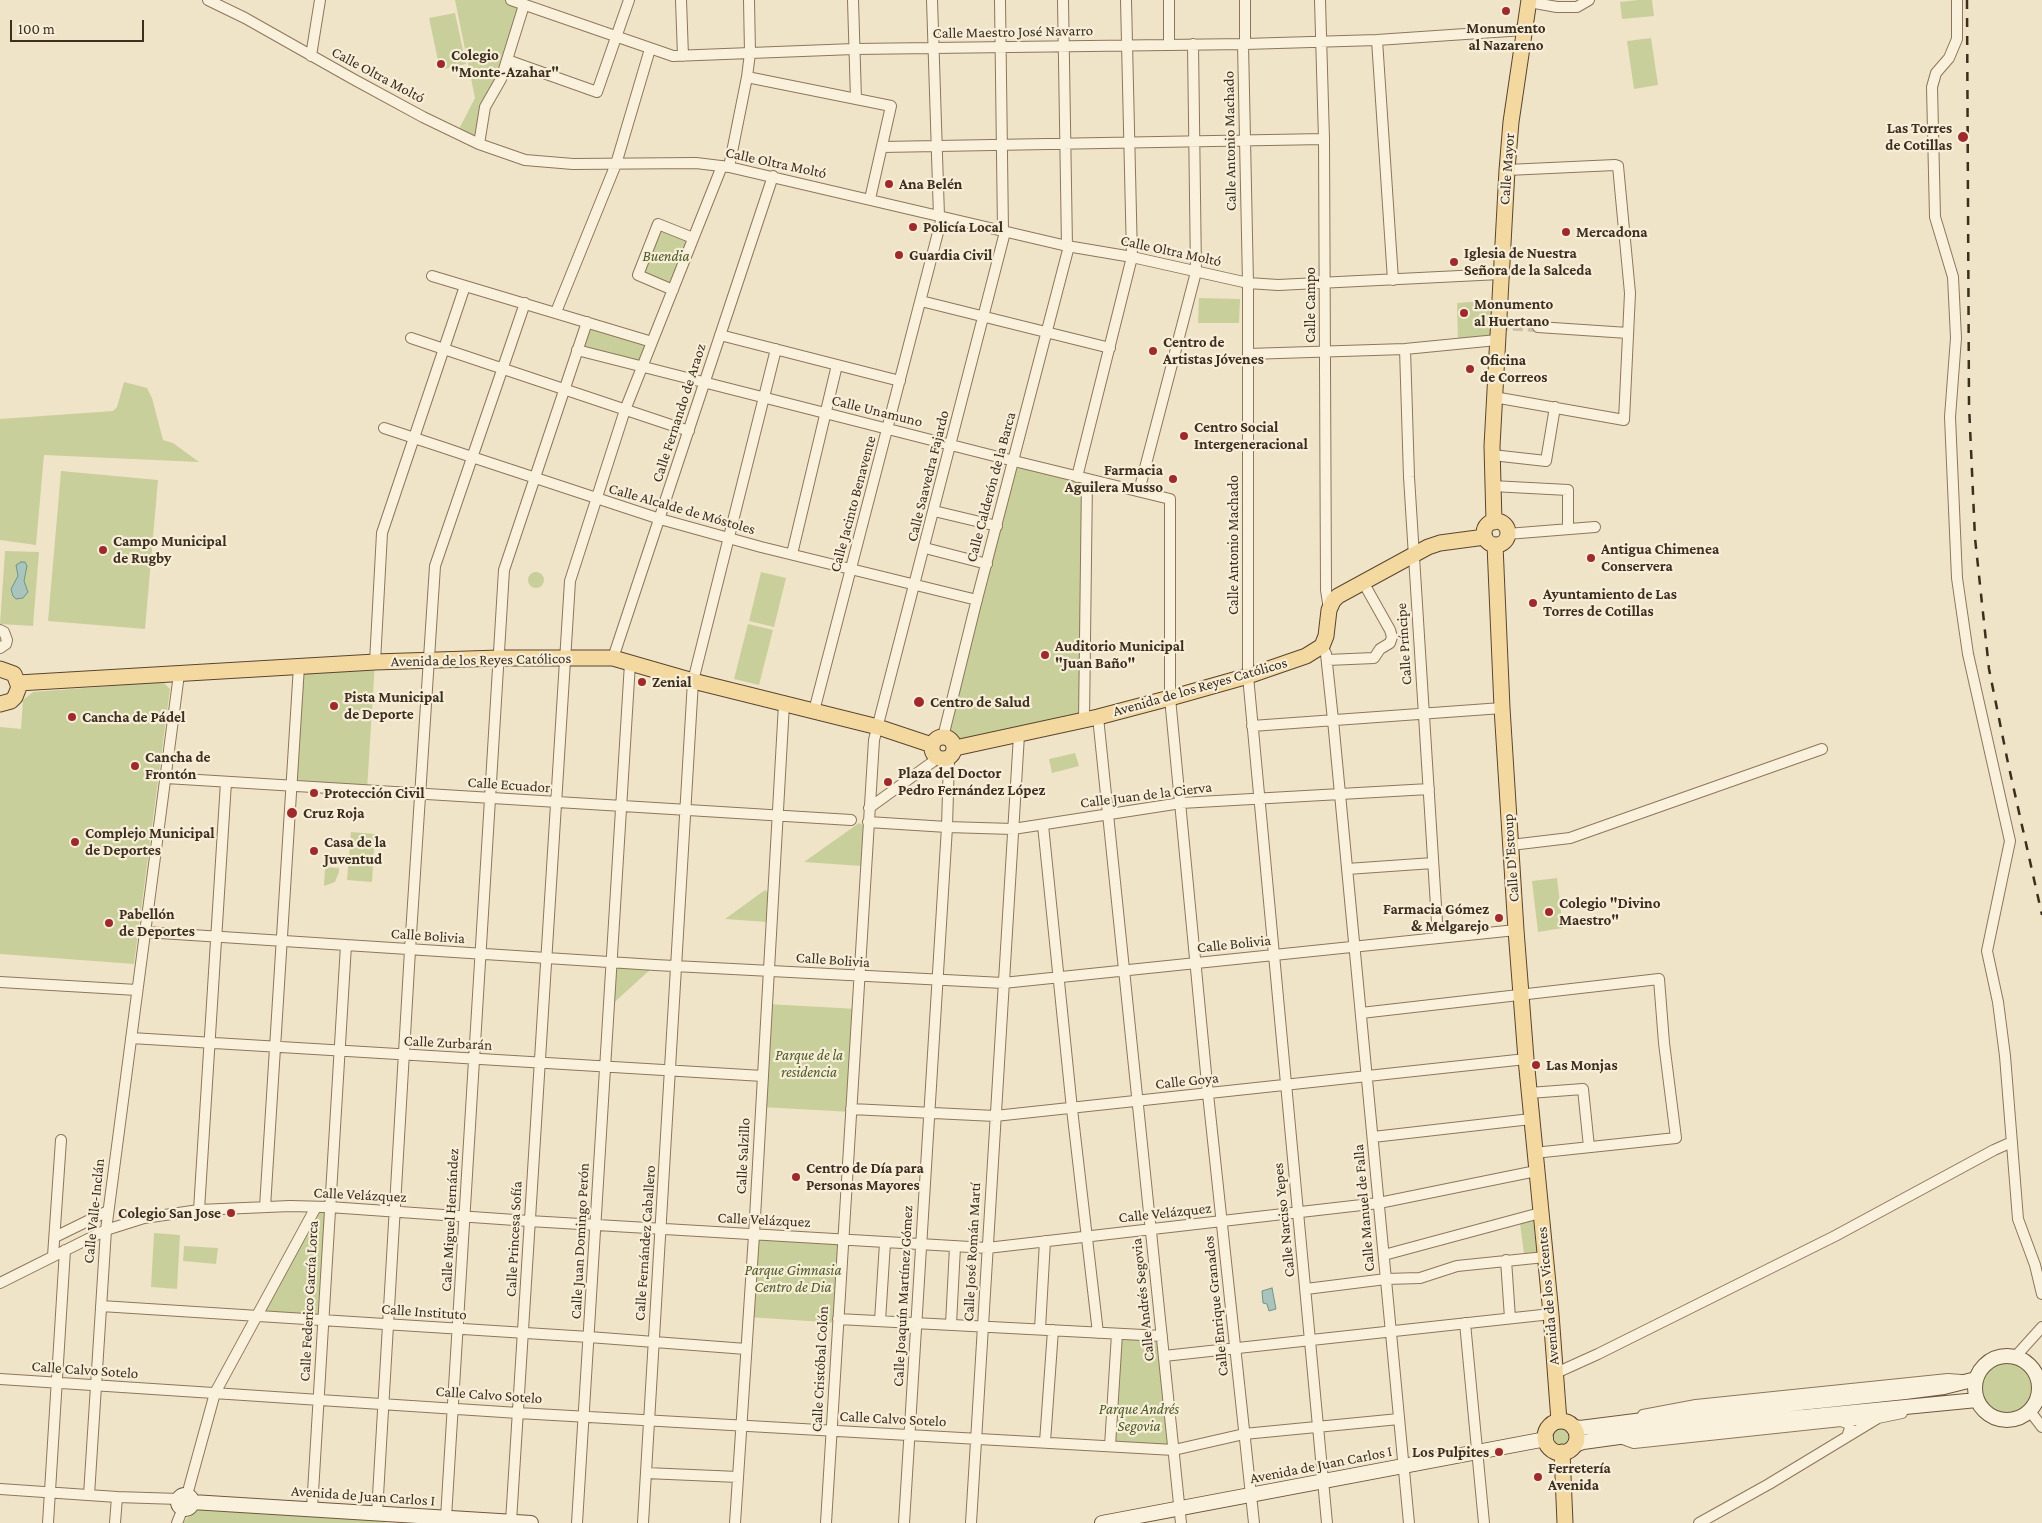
<!DOCTYPE html>
<meta charset="utf-8">
<style>
body{margin:0}
#map{position:relative;width:2042px;height:1523px;overflow:hidden;background:#f0e4c8;font-family:"Crimson Pro",serif}
canvas{display:block}
.scale{position:absolute;left:10px;top:20px;width:134px;height:22px;box-sizing:border-box;border:2px solid #3d2e20;border-top:0;padding-left:6px;font-size:15px;line-height:18px;white-space:nowrap;color:#3d2e20;-webkit-text-stroke:4px #f7eed8;paint-order:stroke}
</style>
<div id="map">
<canvas width="2042" height="1523"></canvas>
<div class="scale">100 m</div>
</div>
<script>
const ctx = document.querySelector('canvas').getContext('2d');
ctx.lineJoin = 'round';
function fillPath(path, color) { ctx.fillStyle = color; ctx.fill(path, 'evenodd'); }
const shape = rows => new Path2D(rows.map(r => 'M' + r).join(''));
function stroke(path, color, width, dash) { ctx.strokeStyle = color; ctx.lineWidth = width; ctx.lineCap = dash ? 'butt' : 'round'; ctx.setLineDash(dash || []); ctx.stroke(path); }
function drawText(font, color, halo, rows, align = 'center') {
  ctx.font = font + ' "Crimson Pro",serif'; ctx.lineWidth = 4.5; ctx.setLineDash([]); ctx.textBaseline = 'middle'; ctx.strokeStyle = halo; ctx.fillStyle = color; for (const [text, x, y, turn = 0] of rows) {
    ctx.save(); ctx.translate(x, y); ctx.rotate((+turn || 0) * Math.PI / 180); ctx.textAlign = isNaN(turn) ? turn : align; if (halo) ctx.strokeText(text, 0, 0); ctx.fillText(text, 0, 0); ctx.restore();
  }
}
fillPath(shape([
 [455,0,511,0,524,5,488,100,479,144,457,133,475,98],
 [1638,0,1652,0,1654,16,1622,19,1620,2],
 [455,13,466,64,440,70,429,18],
 [1651,38,1658,85,1634,89,1627,41],
 [658,224,693,238,673,290,638,275],
 [1199,298,1240,299,1239,323,1198,323],
 [1499,300,1497,340,1458,344,1457,303],
 [587,322,652,342,642,367,577,350],
 [124,382,147,388,152,398,163,440,173,443,199,462,44,455,36,545,0,540,0,419,113,411,117,407],
 [1014,461,1087,479,1084,720,953,747,941,744],
 [61,471,158,480,145,629,48,621],
 [5,551,39,552,33,626,0,624],
 [761,572,786,578,774,627,749,621],
 '528 580a8 8 0 1 1 16 0a8 8 0 1 1-16 0Z',
 [748,624,773,630,759,685,734,679],
 [375,662,367,790,290,785,299,666],
 [163,682,170,689,134,964,0,954,0,727,21,729,23,700,33,692],
 [1075,753,1079,766,1052,773,1049,759],
 [859,823,863,825,861,866,804,862],
 [351,832,375,834,372,882,347,880],
 [325,867,339,868,339,872,335,882,324,886],
 [1557,878,1563,928,1538,932,1532,881],
 [765,890,769,893,767,922,725,919],
 [611,961,652,968,608,1008],
 [767,1004,858,1009,851,1112,761,1107],
 [316,1207,329,1207,323,1321,258,1315],
 [1533,1219,1537,1253,1524,1254,1520,1223],
 [154,1233,180,1235,177,1289,151,1287],
 [754,1235,843,1240,838,1323,748,1317],
 [184,1246,218,1248,216,1264,183,1261],
 [1117,1334,1162,1336,1174,1450,1110,1446],
 '1978 1388a29 29 0 1 1 58 0a29 29 0 1 1-58 0Z',
 '1551 1437a10 10 0 1 1 20 0a10 10 0 1 1-20 0Z',
 [201,1509,248,1513,271,1511,345,1515,388,1523,183,1523,190,1514]
]), '#c9cf9b');
const water = shape([
 [21,562,25,562,27,566,24,581,28,592,23,598,16,599,13,596,11,589,18,576,16,565,21,562],
 [1272,1288,1276,1309,1269,1311,1267,1304,1263,1303,1262,1291,1272,1288]
]);
fillPath(water, '#a9c4bc');
stroke(water, '#6f938a', 1);
stroke(shape([
 [1498,325,1538,327]
]), '#ccc0a6', 10, [10, 5]);
const street = shape([
 [208,0,245,18,353,79,423,117,479,144,525,160,573,164,696,163,729,167,1067,246,1132,257,1248,283,1278,285,1500,274],
 [511,0,673,56,854,49,1245,44,1377,40,1524,30],
 [681,0,683,56],
 [853,0,856,99],
 [932,0,939,216],
 [1000,0,1003,231],
 [1063,0,1067,246],
 [1245,0,1245,44],
 [1320,0,1324,139,1326,590,1329,609],
 [1957,0,1957,39,1949,58,1936,73,1932,87,1935,217,1953,277,1956,338,1950,417,1957,578,1968,654,2010,841,1987,951,1998,1002,2005,1056,2018,1219,2035,1265,2042,1294],
 [1529,2,1557,7,1577,7,1589,0],
 [1377,40,1393,280],
 [1243,44,1248,283,1248,676,1327,1523],
 [1169,45,1169,0],
 [311,56,320,0],
 [507,60,597,92,629,0],
 [747,77,891,106,870,199],
 [479,144,485,107,501,79,524,5],
 [882,147,1324,139],
 [729,167,747,77,750,53,749,0],
 [432,276,652,342],
 [673,290,638,275,658,224,693,238],
 [921,301,1110,348],
 [556,312,616,164,650,49],
 [1538,327,1628,333],
 [720,335,900,381],
 [411,338,689,431],
 [1405,349,1409,477,1438,938],
 [577,350,1014,461,1170,499,1170,698,1208,1094,1254,1523],
 [1248,354,1405,349,1497,340],
 [1494,397,1624,420,1630,293,1618,166,1615,165,1507,170],
 [384,428,660,519,761,547,977,600],
 [1492,455,1546,461,1555,407],
 [1077,477,1132,257,1126,0],
 [1492,486,1568,490,1568,529],
 [1139,491,1196,272,1193,44],
 [934,511,997,526],
 [1507,534,1595,527],
 [925,548,987,564],
 [792,554,837,365],
 [0,630,4,632,7,640,6,644,0,648],
 [1322,646,1326,654,1333,720,1409,1523],
 [613,658,773,176],
 [1327,660,1374,658,1380,649,1390,643,1392,637,1390,630,1363,582],
 [375,662,382,533,465,286],
 [814,711,942,217],
 [1098,717,1181,1523],
 [1084,720,1087,479],
 [1252,726,1502,708],
 [943,737,976,603,1069,246],
 [166,778,851,820],
 [869,808,938,758],
 [868,822,947,827,1013,829,1181,803,1429,789],
 [1043,825,1072,1109,1098,1333],
 [1511,845,1570,838,1822,749],
 [1347,869,1433,863],
 [145,932,655,965,1003,983,1516,930],
 [0,982,137,990],
 [1361,1013,1659,979,1664,1043,1676,1138,1534,1153],
 [131,1038,763,1076],
 [1529,1093,1583,1089,1589,1147],
 [851,1109,995,1116,1526,1059],
 [1373,1137,1531,1119],
 [265,1207,299,666],
 [199,1210,226,782],
 [55,1237,108,1211],
 [1384,1255,1540,1213],
 [53,1256,61,1140],
 [1506,1260,1510,1318],
 [0,1283,106,1230,144,1218,199,1210,290,1206,329,1207,529,1221,987,1248,1379,1203,1536,1171],
 [1306,1289,1386,1279,1420,1278,1457,1266,1545,1257],
 [101,1306,589,1337,746,1349],
 [838,1319,1162,1336],
 [880,1321,885,1243],
 [1465,1323,1484,1523],
 [951,1324,955,1247],
 [1040,1329,1045,1241],
 [1164,1356,1551,1314],
 [2015,1357,2042,1327],
 [1556,1373,1598,1354,1835,1236,1994,1150,2012,1142],
 [0,1379,518,1413,1174,1450,1244,1434,1399,1419],
 [2029,1410,2042,1427],
 [1643,1415,1696,1405,1948,1379,1961,1380],
 [1842,1421,1878,1418,1902,1413],
 [1620,1438,1634,1443,1841,1421,1849,1424,1850,1428,1848,1434],
 [1045,1442,1053,1330],
 [1110,1446,1117,1334],
 [646,1473,738,1477],
 [0,1489,117,1497,179,1499],
 [89,1495,106,1230,179,674],
 [187,1495,215,1393,316,1207],
 [312,1509,346,945],
 [377,1513,410,950,435,566,525,303],
 [446,1518,504,570,587,322],
 [511,1522,570,581,625,410,722,166],
 [48,1523,65,1250],
 [115,1523,117,1497],
 [177,1523,183,1508],
 [577,1523,630,663],
 [643,1523,693,681,776,349],
 [735,1523,754,1235,784,704],
 [826,1523,874,740,1005,232],
 [904,1523,947,827,949,758],
 [971,1523,1019,735],
 [1699,1523,1769,1484,1878,1418]
]);
const secondary = shape([
 '1975 1388a32 32 0 1 1 64 0a32 32 0 1 1-64 0Z',
 [1574,1427,1580,1428,1667,1417,1905,1392,1944,1387,1976,1379],
 [1575,1445,1583,1442,1670,1430,1977,1400],
 '178 1502a7 7 0 1 1 14 0a7 7 0 1 1-14 0Z',
 [192,1502,531,1523],
 [1102,1523,1546,1439]
]);
const primary = shape([
 '1484 533a12 12 0 1 1 24 0a12 12 0 1 1-24 0Z',
 [1494,522,1492,446,1507,170,1511,122,1529,0],
 [1495,545,1502,708,1516,930,1526,1059,1551,1314,1559,1421],
 [0,669,14,674,19,687,15,697,11,701,0,704],
 [18,683,375,662,499,658,613,658,693,681,878,727,932,745],
 '932 748a11 11 0 1 1 22 0a11 11 0 1 1-22 0Z',
 [955,748,1098,717,1170,698,1248,676,1306,656,1322,646,1326,636,1329,610,1333,601,1338,596,1428,547,1440,543,1485,537],
 '1545 1437a16 16 0 1 1 32 0a16 16 0 1 1-32 0Z',
 [1562,1452,1565,1523]
]);
stroke(street, '#8d765c', 12);
stroke(secondary, '#6f573f', 16);
stroke(primary, '#5b4430', 17);
stroke(street, '#faf1dc', 10);
stroke(secondary, '#faf1dc', 14);
stroke(primary, '#f3d9a0', 15);
stroke(shape([
 [1967,0,1969,405,1975,538,1989,669,2008,763,2042,915]
]), '#3d2e20', 2.5, [9, 9]);
for (const [x, y, r, color] of [
 [1506,11,5,"#9e2a2b"],
 [441,64,5,"#9e2a2b"],
 [1963,137,6,"#9e2a2b"],
 [889,184,5,"#9e2a2b"],
 [913,227,5,"#9e2a2b"],
 [1566,232,5,"#9e2a2b"],
 [899,255,5,"#9e2a2b"],
 [1454,262,5,"#9e2a2b"],
 [1464,313,5,"#9e2a2b"],
 [1153,351,5,"#9e2a2b"],
 [1470,369,5,"#9e2a2b"],
 [1184,436,5,"#9e2a2b"],
 [1173,479,5,"#9e2a2b"],
 [103,550,5,"#9e2a2b"],
 [1591,558,5,"#9e2a2b"],
 [1533,603,5,"#9e2a2b"],
 [1045,655,5,"#9e2a2b"],
 [642,682,5,"#9e2a2b"],
 [919,702,6,"#9e2a2b"],
 [334,706,5,"#9e2a2b"],
 [72,717,5,"#9e2a2b"],
 [135,766,5,"#9e2a2b"],
 [888,782,5,"#9e2a2b"],
 [314,793,5,"#9e2a2b"],
 [292,813,6,"#9e2a2b"],
 [75,842,5,"#9e2a2b"],
 [314,851,5,"#9e2a2b"],
 [1549,912,5,"#9e2a2b"],
 [1499,918,5,"#9e2a2b"],
 [109,923,5,"#9e2a2b"],
 [1536,1065,5,"#9e2a2b"],
 [796,1177,5,"#9e2a2b"],
 [231,1213,5,"#9e2a2b"],
 [1499,1452,5,"#9e2a2b"],
 [1538,1477,5,"#9e2a2b"]
]) { const dot = new Path2D(); dot.arc(x, y, r, 0, 2 * Math.PI); ctx.fillStyle = color; ctx.fill(dot); stroke(dot, '#f7eed8', 2); }
drawText('bold 15px', '#3d2e20', '#f7eed8', [
 ["Monumento",1506,28,"center"],
 ["al Nazareno",1506,45,"center"],
 ["Colegio",451,55],
 ["\"Monte-Azahar\"",451,72],
 ["Las Torres",1952,128,"right"],
 ["de Cotillas",1952,145,"right"],
 ["Ana Belén",899,184],
 ["Policía Local",923,227],
 ["Mercadona",1576,232],
 ["Iglesia de Nuestra",1464,253],
 ["Señora de la Salceda",1464,270],
 ["Guardia Civil",909,255],
 ["Monumento",1474,304],
 ["al Huertano",1474,321],
 ["Centro de",1163,342],
 ["Artistas Jóvenes",1163,359],
 ["Oficina",1480,360],
 ["de Correos",1480,377],
 ["Centro Social",1194,427],
 ["Intergeneracional",1194,444],
 ["Farmacia",1163,470,"right"],
 ["Aguilera Musso",1163,487,"right"],
 ["Campo Municipal",113,541],
 ["de Rugby",113,558],
 ["Antigua Chimenea",1601,549],
 ["Conservera",1601,566],
 ["Ayuntamiento de Las",1543,594],
 ["Torres de Cotillas",1543,611],
 ["Auditorio Municipal",1055,646],
 ["\"Juan Baño\"",1055,663],
 ["Zenial",652,682],
 ["Pista Municipal",344,697],
 ["de Deporte",344,714],
 ["Centro de Salud",930,702],
 ["Cancha de Pádel",82,717],
 ["Cancha de",145,757],
 ["Frontón",145,774],
 ["Plaza del Doctor",898,773],
 ["Pedro Fernández López",898,790],
 ["Protección Civil",324,793],
 ["Cruz Roja",303,813],
 ["Complejo Municipal",85,833],
 ["de Deportes",85,850],
 ["Casa de la",324,842],
 ["Juventud",324,859],
 ["Colegio \"Divino",1559,903],
 ["Maestro\"",1559,920],
 ["Farmacia Gómez",1489,909,"right"],
 ["& Melgarejo",1489,926,"right"],
 ["Pabellón",119,914],
 ["de Deportes",119,931],
 ["Las Monjas",1546,1065],
 ["Centro de Día para",806,1168],
 ["Personas Mayores",806,1185],
 ["Colegio San Jose",221,1213,"right"],
 ["Los Pulpites",1489,1452,"right"],
 ["Ferretería",1548,1468],
 ["Avenida",1548,1485]
], 'left');
drawText('15px', '#3d2e20', '#f7eed8', [
 ["Calle Maestro José Navarro",1013,32,-1],
 ["Calle Oltra Moltó",378,75,28],
 ["Calle Antonio Machado",1230,141,-91],
 ["Calle Oltra Moltó",776,163,12],
 ["Calle Mayor",1507,169,-86],
 ["Calle Oltra Moltó",1171,251,12],
 ["Calle Campo",1310,305,-90],
 ["Calle Unamuno",877,411,14],
 ["Calle Fernando de Araoz",679,413,-72],
 ["Calle Saavedra Fajardo",928,476,-76],
 ["Calle Calderón de la Barca",991,487,-75],
 ["Calle Jacinto Benavente",853,504,-75],
 ["Calle Alcalde de Móstoles",682,509,16],
 ["Calle Antonio Machado",1233,545,-90],
 ["Calle Príncipe",1404,644,-94],
 ["Avenida de los Reyes Católicos",481,660,-1],
 ["Avenida de los Reyes Católicos",1200,687,-16],
 ["Calle Ecuador",509,785,4],
 ["Calle Juan de la Cierva",1146,795,-7],
 ["Calle D'Estoup",1511,858,-94],
 ["Calle Bolivia",428,936,4],
 ["Calle Bolivia",1234,944,-6],
 ["Calle Bolivia",833,960,4],
 ["Calle Zurbarán",448,1043,3],
 ["Calle Goya",1187,1081,-6],
 ["Calle Salzillo",743,1156,-87],
 ["Calle Velázquez",360,1195,3],
 ["Calle Manuel de Falla",1364,1208,-95],
 ["Calle Valle-Inclán",94,1211,-84],
 ["Calle Velázquez",1165,1213,-6],
 ["Calle Miguel Hernández",450,1220,-87],
 ["Calle Velázquez",764,1220,3],
 ["Calle Narciso Yepes",1284,1220,-96],
 ["Calle Princesa Sofía",514,1239,-87],
 ["Calle Juan Domingo Perón",580,1241,-87],
 ["Calle Fernández Caballero",645,1243,-86],
 ["Calle José Román Martí",972,1252,-87],
 ["Calle Joaquín Martínez Gómez",903,1296,-87],
 ["Avenida de los Vicentes",1548,1296,-95],
 ["Calle Andrés Segovia",1143,1300,-96],
 ["Calle Federico García Lorca",309,1301,-87],
 ["Calle Enrique Granados",1216,1306,-96],
 ["Calle Instituto",424,1312,4],
 ["Calle Cristóbal Colón",820,1369,-87],
 ["Calle Calvo Sotelo",85,1370,4],
 ["Calle Calvo Sotelo",489,1395,4],
 ["Calle Calvo Sotelo",893,1419,3],
 ["Avenida de Juan Carlos I",1321,1465,-11],
 ["Avenida de Juan Carlos I",363,1496,4]
]);
drawText('italic 15px', '#4d5a26', '#f7eed8', [
 ["Buendia",666,256],
 ["Parque de la",809,1055],
 ["residencia",809,1072],
 ["Parque Gimnasia",793,1270],
 ["Centro de Dia",793,1287],
 ["Parque Andrés",1139,1409],
 ["Segovia",1139,1426]
]);
</script>
